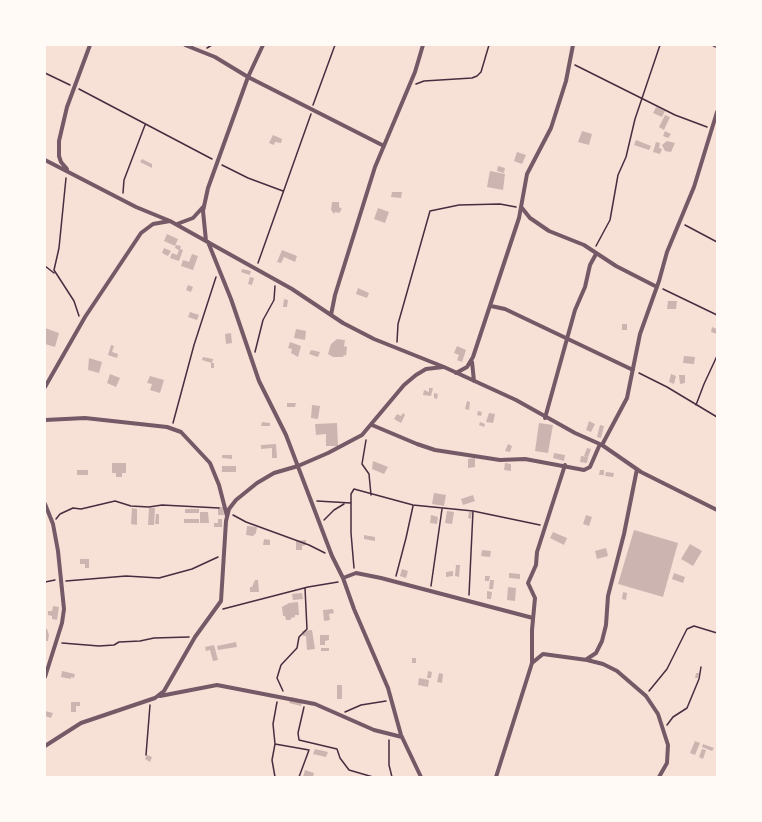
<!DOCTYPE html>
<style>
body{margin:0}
#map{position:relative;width:762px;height:822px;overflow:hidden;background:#f7e1d7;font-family:"Space Grotesk",sans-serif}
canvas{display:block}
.frame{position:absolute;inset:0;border:46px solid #fffaf5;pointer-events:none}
</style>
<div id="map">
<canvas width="762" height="822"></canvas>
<div class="frame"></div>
</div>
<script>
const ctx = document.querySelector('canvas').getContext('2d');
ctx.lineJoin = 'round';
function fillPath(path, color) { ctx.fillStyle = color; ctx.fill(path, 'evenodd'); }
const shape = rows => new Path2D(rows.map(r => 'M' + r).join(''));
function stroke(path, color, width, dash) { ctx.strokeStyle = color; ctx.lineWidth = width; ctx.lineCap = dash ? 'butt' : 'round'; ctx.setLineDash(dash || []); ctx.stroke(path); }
fillPath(shape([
 [656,107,665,111,662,117,653,113],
 [665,115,670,117,664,130,659,127],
 [582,131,592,134,589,145,578,142],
 [665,131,671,134,668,138,663,136],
 [273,135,282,139,281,143,275,142,274,145,269,143],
 [636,140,651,146,649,150,634,145],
 [667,141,675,143,671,152,665,151,662,145],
 [656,142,660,143,659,148,662,149,660,154,653,152],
 [517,152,526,155,522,164,514,161],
 [142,159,152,164,152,168,140,162],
 [498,166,505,168,504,173,497,171],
 [490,171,505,174,503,190,487,187],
 [392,192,402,192,401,198,391,197],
 [332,202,339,202,339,207,342,209,339,213,335,212,334,214,331,210],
 [378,208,389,212,385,223,374,219],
 [167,234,178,239,175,246,164,241],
 [176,245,181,246,180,249,183,250,179,261,170,258,172,253,177,255,179,250,175,248],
 [164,248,171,251,168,256,162,253],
 [282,250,297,256,295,262,284,257,281,263,277,262],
 [192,254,198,256,193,270,181,266,183,260,189,262],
 [242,269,251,271,250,275,241,272],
 [250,277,254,278,252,285,248,284],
 [188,285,193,287,191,292,186,290],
 [358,288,369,293,367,298,356,294],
 [284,299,288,300,287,307,283,307],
 [668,301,677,301,676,309,667,309],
 [190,312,199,315,197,320,188,317],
 [622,324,627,324,627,330,622,330],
 [712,327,717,329,717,334,711,332],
 [45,328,59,333,55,347,45,344],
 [296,329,306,331,305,340,294,338],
 [231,333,232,343,226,344,225,334],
 [337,339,345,340,344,346,347,347,346,356,344,355,343,357,333,357,328,354,331,344],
 [290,342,301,346,298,357,291,353,292,349,288,348],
 [111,345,114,346,112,352,118,354,117,358,108,355],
 [457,346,466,350,462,362,457,360,459,355,454,353],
 [311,350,320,352,318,357,309,354],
 [684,356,695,357,694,364,683,363],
 [203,357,213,359,212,363,202,360],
 [89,358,102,362,99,373,88,370],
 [211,363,214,363,214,368,211,368],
 [110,374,120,378,116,387,107,383],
 [671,374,676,376,674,384,669,382],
 [679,375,685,375,685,383,680,384],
 [150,376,164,380,160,393,150,390,152,384,147,383],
 [429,388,433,388,431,396,423,395,424,390,429,392],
 [434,393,438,394,437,399,434,398],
 [467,401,470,402,469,410,465,409],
 [287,403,296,403,295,407,287,407],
 [312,405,320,406,318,419,311,418],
 [478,411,482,412,481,416,477,415],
 [403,413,405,415,401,423,394,419,397,414,401,416],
 [489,413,495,414,493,423,486,422],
 [589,421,595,424,591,432,586,430],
 [262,422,270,423,270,426,261,426],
 [480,422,485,424,484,427,479,425],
 [337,423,338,446,326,446,326,434,316,435,315,424],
 [539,423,553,425,548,453,535,451],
 [600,425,604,426,601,438,597,437],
 [276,444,277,458,272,458,272,448,261,449,261,445],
 [508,444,512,446,510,452,505,451],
 [587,448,591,449,588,457,584,456],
 [554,453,565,455,564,461,553,458],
 [222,455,232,455,232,459,222,458],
 [581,456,588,457,587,463,580,462],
 [475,458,475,467,468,468,468,459],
 [373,461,388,467,384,474,372,469],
 [112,463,126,463,126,473,122,473,122,477,116,477,116,473,112,473],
 [505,463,511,464,511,471,504,470],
 [222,466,236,466,236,472,222,472],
 [77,470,88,470,88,475,77,475],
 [600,470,604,470,604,475,599,475],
 [606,472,614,473,613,477,605,476],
 [434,493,446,495,444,506,432,504],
 [473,495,475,501,463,505,461,499],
 [218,507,223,507,224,515,218,515],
 [132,508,137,509,137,525,131,524],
 [149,508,155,508,154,525,148,525],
 [185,509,199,509,199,513,185,513],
 [447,511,454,512,452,524,445,523],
 [200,512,208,512,209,523,200,523],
 [469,512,472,512,471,519,468,518],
 [156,514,159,514,159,524,155,524],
 [431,515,438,517,437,524,430,523],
 [586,515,592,517,589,526,583,524],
 [184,519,199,519,199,523,184,523],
 [218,519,222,519,222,527,214,527,214,523,218,523],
 [247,526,257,527,256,533,253,536,246,535],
 [634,530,678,543,663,597,618,584],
 [553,532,567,538,564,545,550,538],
 [364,535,375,537,375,541,364,539],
 [264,539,270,540,270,545,263,545],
 [306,540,306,545,302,546,302,550,296,550,296,541],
 [690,544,702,551,693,566,681,559],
 [606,548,608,556,597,559,595,551],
 [482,550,491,551,490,557,481,556],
 [80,559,89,559,89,568,85,568,85,564,80,564],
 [456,565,460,565,459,577,455,576],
 [402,569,408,571,406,578,400,576],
 [453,571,453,576,446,577,446,572],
 [509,573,520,574,520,579,509,578],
 [674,573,685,577,683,583,672,579],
 [485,576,490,576,489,581,485,581],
 [255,580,258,580,259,592,250,592,250,587,252,587],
 [490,580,494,580,493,589,489,589],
 [508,587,516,588,515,601,507,600],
 [487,591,492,592,491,599,487,599],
 [623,592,627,593,626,600,622,599],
 [302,593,303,599,293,600,292,594],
 [298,602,299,615,295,615,295,617,291,618,291,620,286,620,285,616,283,616,282,607,289,603],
 [53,606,59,607,57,620,52,619,52,616,48,615,48,611,52,611],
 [333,609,334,613,329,614,330,620,324,621,323,610],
 [45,629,47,629,49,635,48,641,45,641],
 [312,630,315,649,307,650,306,636,303,636,302,631],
 [320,635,329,635,329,640,325,641,325,645,320,645],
 [236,642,237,647,218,650,217,646],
 [214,645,218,660,213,661,210,650,206,651,205,647],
 [321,648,329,648,329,651,321,651],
 [412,658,416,658,416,663,412,663],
 [62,671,75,674,74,678,71,677,71,679,61,677],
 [428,671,432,672,431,678,427,678],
 [439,673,443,674,442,683,437,682],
 [696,673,699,673,698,678,695,678],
 [419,678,429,680,428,687,418,685],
 [337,685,342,685,342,699,337,699],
 [291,697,303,700,301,706,289,703],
 [71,702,80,702,80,706,76,706,76,712,71,712],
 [45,711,53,713,51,718,45,716],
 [695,741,700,743,695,755,690,753],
 [703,744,714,748,712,751,702,747],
 [315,749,328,752,326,757,313,754],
 [702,749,706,750,703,759,699,757],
 [147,755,152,757,150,762,145,759],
 [305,770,314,773,313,777,303,777]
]), '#ccb4b1');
stroke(shape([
 [207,48,212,45],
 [575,65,675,115,707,127],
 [45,73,70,85],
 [416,84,424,81,472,78,477,76,481,72,489,45],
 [79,89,212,159],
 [313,105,335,45],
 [222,165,248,178,283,191],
 [66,178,59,248,54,270,74,301,79,316],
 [123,193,124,180,145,125],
 [685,225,717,242],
 [596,246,610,220,618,175,626,157,635,119,660,45],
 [258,263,311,114],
 [45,266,54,273],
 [663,289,717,315],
 [397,342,398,324,430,211,459,205,500,204,516,207],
 [255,352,263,320,274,300,275,286],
 [639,373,667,387,717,417],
 [696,405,704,384,717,356],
 [173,423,194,345,216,277],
 [366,440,362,464,369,474,371,495],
 [317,501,351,503],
 [233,515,246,522,309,545,325,553],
 [56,519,60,514,73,508,81,509,115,501,131,506,149,507,162,505,219,508],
 [324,520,334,510,344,504],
 [354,568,351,533,351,494,354,489,413,505,473,511,540,525],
 [396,576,406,538,413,506],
 [66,581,126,576,159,578,192,569,218,557],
 [45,582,55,580],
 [431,586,442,509],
 [469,595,473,511],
 [223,609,308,587,338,582],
 [62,643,99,646,114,645,119,642,140,641,154,638,189,637],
 [283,691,277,678,281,665,297,648,299,637,307,629,305,588],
 [649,691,667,669,687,629,694,626,717,633],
 [304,707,298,733,299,740,337,749,340,758,349,770,373,777],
 [345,712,361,705,386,701],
 [667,725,673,717,687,708,699,679,701,667],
 [389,740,389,765,392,777],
 [275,744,309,750,299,777],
 [146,755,150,705],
 [275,777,272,760,275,744,273,724,277,702]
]), '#4a2c40', 1.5);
stroke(shape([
 [185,45,215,57,248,77,384,146],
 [714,45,717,46],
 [45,160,136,207,170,221,292,289,343,323,374,339,444,367,516,400,575,433,602,445,641,472,717,510],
 [67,169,61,162,59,156,59,141,67,107,90,45],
 [522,208,530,218,549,231,584,245,616,266,657,287],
 [177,224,193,218,204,206],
 [206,241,203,211,208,188,248,77,263,45],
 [208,242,231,299,259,381,286,435,332,556,343,578,354,609,388,688,401,735,421,777],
 [491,306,505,309,633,370],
 [331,315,335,295,375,167,415,72,423,45],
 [472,362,474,381],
 [456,373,467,367,473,357,519,218,527,174,551,128,566,81,573,45],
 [45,387,85,317,141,233,153,224,170,221],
 [545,418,575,310,585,287,590,265,596,254],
 [45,420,85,418,167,427,181,432,210,463,219,485,227,516],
 [372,425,417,444,435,450,500,460,525,459,584,470,590,467,600,444],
 [602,445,627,398,640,334,659,281,667,252,694,187,717,112],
 [45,504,53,524,58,551,64,609,62,623,45,677],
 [343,578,356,573,381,578,533,618],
 [587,659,596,653,602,641,606,625,608,596,624,534,637,469],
 [532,663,532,630,535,598,528,583,536,565,537,552,565,465],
 [160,696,217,685,315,704,374,730,402,737],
 [45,746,81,723,155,698,164,691,195,637,221,601,226,521,229,509,236,500,257,483,274,473,298,466,328,453,362,435,404,385,416,375,426,369,443,367],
 [496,777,532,663,543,654,587,660,603,664,617,671,646,696,658,714,668,745,667,763,659,777]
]), '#755966', 4);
</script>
